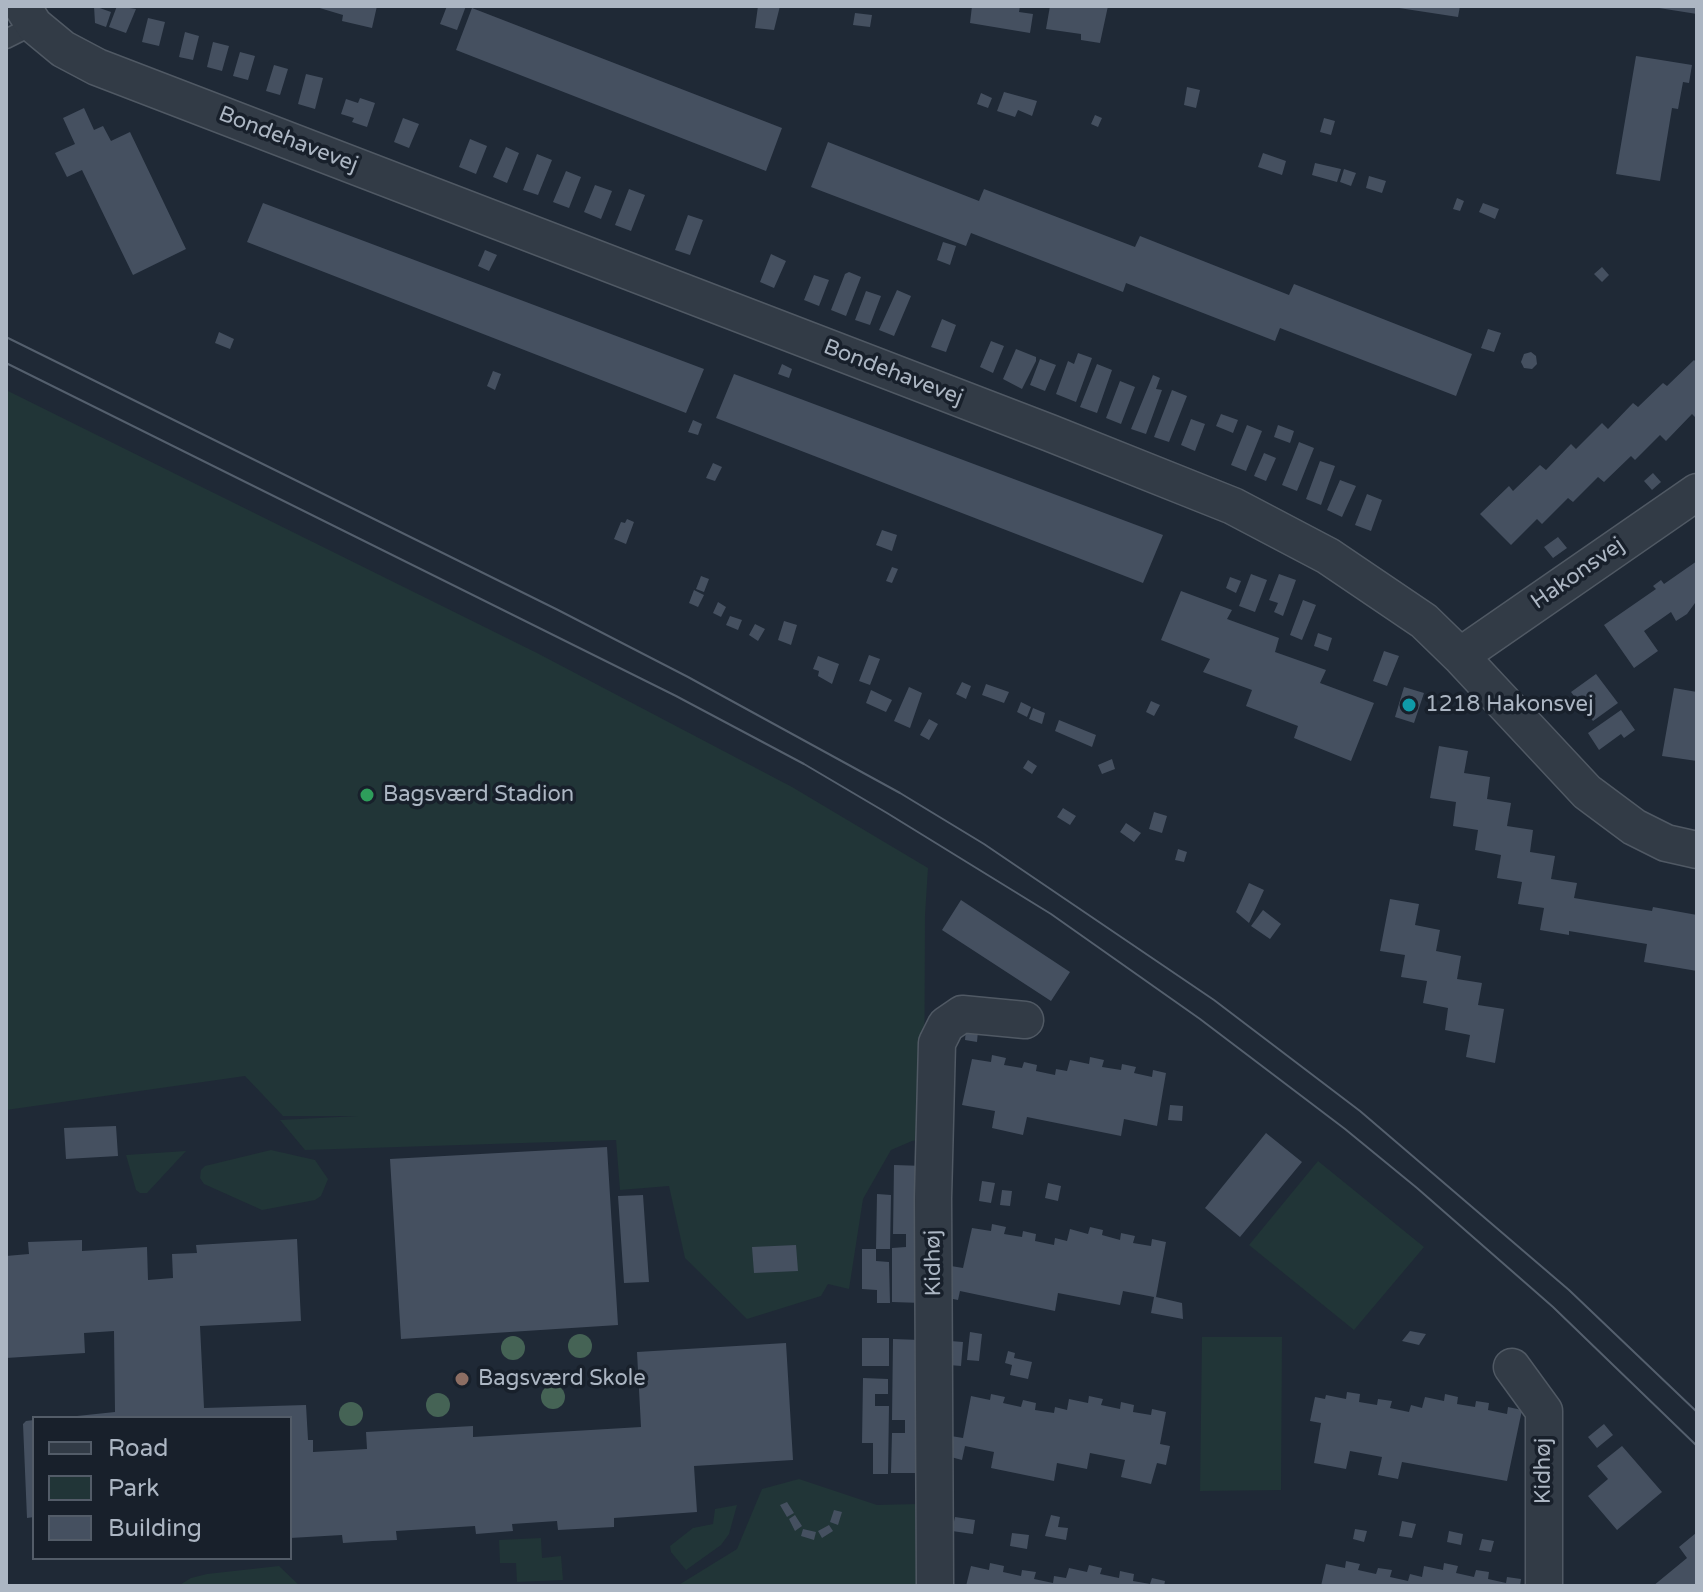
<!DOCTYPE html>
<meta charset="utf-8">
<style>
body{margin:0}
#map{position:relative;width:1703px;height:1592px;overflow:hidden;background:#1f2936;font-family:"Varela Round",sans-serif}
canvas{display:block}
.frame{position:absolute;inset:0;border:8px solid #acb6c3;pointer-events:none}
.legend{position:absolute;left:32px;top:1416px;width:260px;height:144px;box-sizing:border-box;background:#18202b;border:2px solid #535c68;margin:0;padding:10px 14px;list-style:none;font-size:24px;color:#acb6c3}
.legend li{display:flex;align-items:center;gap:16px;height:40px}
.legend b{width:40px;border:2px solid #535c68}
</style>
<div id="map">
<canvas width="1703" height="1592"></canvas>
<div class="frame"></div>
<ul class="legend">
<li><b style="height:10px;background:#323b46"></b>Road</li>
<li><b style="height:22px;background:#213537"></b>Park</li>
<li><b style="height:22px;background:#455060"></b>Building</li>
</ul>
</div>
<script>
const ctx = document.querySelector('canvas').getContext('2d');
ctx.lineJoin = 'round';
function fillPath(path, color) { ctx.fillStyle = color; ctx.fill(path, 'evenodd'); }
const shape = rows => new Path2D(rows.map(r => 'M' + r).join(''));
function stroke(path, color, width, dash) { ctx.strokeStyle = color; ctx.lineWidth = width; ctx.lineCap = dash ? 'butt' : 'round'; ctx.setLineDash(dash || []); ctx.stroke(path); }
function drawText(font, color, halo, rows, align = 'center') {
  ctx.font = font + ' "Varela Round",sans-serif'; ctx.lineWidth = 7; ctx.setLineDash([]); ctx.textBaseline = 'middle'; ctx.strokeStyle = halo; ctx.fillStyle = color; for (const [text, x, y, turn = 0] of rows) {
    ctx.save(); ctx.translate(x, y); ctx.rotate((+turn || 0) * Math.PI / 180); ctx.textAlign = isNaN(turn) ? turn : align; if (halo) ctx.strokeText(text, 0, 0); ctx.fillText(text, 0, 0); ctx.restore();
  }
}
fillPath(shape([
 [6,390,537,653,792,787,928,868,925,915,924,1139,912,1141,891,1150,863,1199,849,1289,828,1284,821,1296,747,1319,685,1258,669,1186,620,1190,616,1140,305,1150,280,1120,358,1116,283,1116,245,1076,6,1110],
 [271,1150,315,1160,328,1179,321,1196,315,1200,262,1210,204,1184,200,1178,201,1170,205,1166],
 [186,1151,147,1193,140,1193,136,1190,126,1155],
 [1318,1161,1424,1247,1354,1330,1249,1245],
 [1202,1337,1282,1337,1281,1490,1200,1491],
 [799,1479,877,1505,917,1504,917,1586,677,1586,737,1549,762,1489],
 [737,1505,729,1534,721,1545,686,1570,671,1552,670,1546,693,1528,713,1524,715,1509],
 [541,1538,542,1558,561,1556,563,1580,517,1582,516,1563,500,1563,499,1540],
 [279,1566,300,1586,178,1586,191,1578,207,1574]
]), '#213537');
fillPath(shape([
 [94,6,111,12,106,27,95,23],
 [117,6,136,9,126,33,109,27],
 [313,6,377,6,372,28,342,21,343,15],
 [447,6,466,6,457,30,440,24],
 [758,6,780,6,774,30,755,28],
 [972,6,1020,6,1019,12,1033,14,1030,33,970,23],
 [1050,6,1108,6,1100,43,1081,40,1081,34,1046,29],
 [1386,6,1460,6,1458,17],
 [1659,6,1697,6,1697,14,1659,8],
 [472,8,782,128,766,171,456,50],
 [855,13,872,15,870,27,853,25],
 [148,18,165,22,159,46,142,42],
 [185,32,199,36,193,60,179,57],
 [213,42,229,46,222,71,207,67],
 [240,52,255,56,248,80,233,76],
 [1636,56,1692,65,1689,83,1683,82,1678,109,1672,108,1660,181,1616,174],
 [274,65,288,69,280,95,266,91],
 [306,74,323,78,315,109,298,104],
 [1187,87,1200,90,1196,108,1184,105],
 [1004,92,1037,101,1032,116,1018,110,1015,117,997,111],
 [981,93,992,98,988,108,977,104],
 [360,98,375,103,367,127,352,122,354,118,341,114,346,99,358,103],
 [84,108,94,130,103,126,111,141,130,132,186,249,133,275,82,170,67,177,55,153,75,144,63,118],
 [1095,115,1102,118,1098,127,1091,124],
 [403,118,419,124,409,148,394,142],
 [1324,118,1335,121,1331,135,1320,132],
 [470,139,487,146,476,174,459,167],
 [828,142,979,201,984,189,1135,247,1140,236,1289,295,1294,284,1472,354,1456,396,1280,328,1275,341,1126,283,1123,292,971,233,966,246,811,187],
 [506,147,519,153,507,183,493,177],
 [1263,153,1286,161,1282,175,1258,167],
 [537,154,552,160,538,195,523,190],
 [1315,163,1341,169,1337,182,1312,175],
 [1344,169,1356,173,1351,186,1340,182],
 [566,171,581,177,569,208,553,202],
 [1369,176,1386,181,1382,193,1366,188],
 [595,185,612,191,601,219,584,212],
 [629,189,645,195,631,231,615,225],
 [1457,198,1464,201,1460,211,1453,209],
 [263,203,704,369,686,413,247,242],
 [1483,203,1499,209,1495,219,1479,212],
 [688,215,703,220,690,255,675,250],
 [943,242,956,246,950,265,937,260],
 [485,250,497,255,489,271,478,266],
 [771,254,786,261,774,288,760,282],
 [1602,267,1609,275,1602,282,1594,274],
 [849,272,861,277,846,316,831,310,845,274],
 [814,275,829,280,819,306,804,300],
 [897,290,911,296,894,336,879,330],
 [866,291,881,296,870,325,855,320],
 [942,319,956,325,946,352,931,347],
 [1488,329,1501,333,1494,352,1481,348],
 [219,332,234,339,230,349,215,343],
 [991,341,1004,346,993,373,980,367],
 [1016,349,1036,357,1036,361,1022,389,1003,379],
 [1531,352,1536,356,1537,364,1532,369,1524,368,1521,362,1524,354],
 [1078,353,1092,358,1076,402,1056,394,1068,361,1074,364],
 [1040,359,1056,365,1045,391,1030,385],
 [1694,360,1697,363,1697,419,1692,414,1666,441,1660,435,1635,460,1631,456,1604,482,1598,477,1573,502,1568,498,1542,524,1537,519,1511,545,1480,514,1509,486,1513,491,1540,465,1546,470,1571,444,1576,449,1602,423,1608,429,1633,403,1638,407,1663,383,1667,386],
 [782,364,792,369,789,378,778,374],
 [1097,364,1112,370,1097,413,1080,407],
 [493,371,501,374,495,390,487,386],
 [734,374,1163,535,1143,583,716,418],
 [1153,375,1160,378,1156,389,1162,390,1146,434,1131,429],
 [1120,381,1135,387,1121,424,1106,418],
 [1172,390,1187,396,1169,442,1154,437],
 [1221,414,1238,420,1233,433,1216,426],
 [1191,419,1205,424,1195,451,1181,445],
 [693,420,702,424,698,435,688,432],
 [1247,425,1262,431,1246,471,1231,465],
 [1278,425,1294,431,1290,443,1274,437],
 [1299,442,1314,448,1297,491,1282,485],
 [1264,453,1276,458,1266,481,1254,476],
 [1320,461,1335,466,1321,505,1306,499],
 [713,463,722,467,715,481,706,478],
 [1653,473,1661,482,1652,490,1644,481],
 [1340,480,1356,486,1342,517,1327,510],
 [1367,494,1382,500,1371,531,1355,525],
 [627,519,634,522,626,544,614,539,621,522,625,523],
 [882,530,897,535,892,551,876,545],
 [1558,537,1567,548,1553,558,1544,547],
 [1697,561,1697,607,1695,603,1687,614,1676,621,1671,612,1644,631,1658,651,1634,668,1604,625,1656,589,1653,586,1661,580,1664,584],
 [892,567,898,569,892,583,886,581],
 [1251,574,1267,580,1255,612,1239,606],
 [1279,574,1296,580,1283,616,1274,612,1278,603,1269,600],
 [701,576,709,579,704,592,696,589],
 [1230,577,1241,581,1236,593,1226,588],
 [694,590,704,595,698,607,689,603],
 [1181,591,1232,610,1227,619,1279,638,1275,652,1326,670,1320,683,1374,703,1351,761,1294,738,1298,726,1246,706,1252,690,1203,672,1210,659,1161,640],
 [1303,600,1316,605,1302,640,1290,635],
 [718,602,726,607,721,617,713,613],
 [730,616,742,620,738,630,726,625],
 [784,621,797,625,791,645,778,640],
 [755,624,765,629,758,641,749,635],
 [1318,633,1332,638,1328,651,1314,646],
 [1384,651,1399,656,1387,686,1373,681],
 [869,655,880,659,870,685,859,681],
 [818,656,839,664,832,684,818,676,819,671,813,669],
 [1596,674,1618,703,1593,721,1571,692],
 [962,682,971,686,966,699,956,694],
 [986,684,1009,692,1004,703,982,695],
 [909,687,922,693,910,728,894,721],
 [1404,687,1424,693,1414,723,1395,717],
 [1674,688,1697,692,1697,761,1662,756],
 [871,690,892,700,886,712,866,703],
 [1151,701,1160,705,1154,716,1146,712],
 [1021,702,1031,707,1027,717,1017,712],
 [1033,708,1045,713,1042,724,1029,719],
 [1621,710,1635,730,1624,738,1621,734,1599,750,1588,733],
 [929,719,938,724,929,740,920,735],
 [1059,720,1096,735,1092,747,1055,731],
 [1439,746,1468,751,1464,773,1490,777,1487,799,1511,803,1507,826,1533,830,1530,852,1555,856,1551,879,1577,883,1574,898,1652,911,1653,907,1697,915,1697,971,1644,962,1647,944,1569,931,1569,935,1540,930,1544,908,1518,904,1522,882,1497,878,1501,855,1475,850,1478,830,1453,826,1456,802,1430,798],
 [1112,759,1115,769,1102,774,1098,765],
 [1028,760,1037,766,1032,774,1023,768],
 [1063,808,1076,816,1070,825,1057,817],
 [1154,812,1167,816,1162,833,1149,829],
 [1126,823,1141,833,1134,842,1120,832],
 [1178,849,1187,852,1184,862,1175,860],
 [1249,883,1264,890,1249,923,1236,912],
 [1390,899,1419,904,1415,925,1440,930,1436,951,1461,956,1457,979,1482,983,1478,1005,1504,1009,1495,1063,1466,1057,1470,1035,1445,1030,1448,1008,1423,1003,1427,981,1401,977,1405,955,1380,951],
 [961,900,1070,972,1051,1001,942,930],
 [1263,910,1281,924,1270,939,1251,926],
 [966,1029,978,1031,977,1042,965,1040],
 [992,1055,1006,1058,1004,1065,1022,1068,1024,1062,1037,1065,1036,1071,1055,1075,1056,1069,1067,1071,1070,1060,1089,1064,1090,1057,1104,1060,1102,1067,1121,1070,1122,1064,1136,1067,1134,1073,1152,1077,1153,1070,1166,1073,1157,1126,1124,1119,1121,1136,1027,1117,1023,1135,992,1128,995,1111,962,1105,972,1059,991,1062],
 [1170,1105,1183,1106,1182,1121,1168,1120],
 [116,1126,118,1156,66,1159,64,1128],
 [1266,1133,1302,1162,1240,1237,1205,1208],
 [607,1147,618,1325,401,1339,390,1159],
 [894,1165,924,1166,922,1303,892,1302,892,1248,906,1247,906,1234,893,1234],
 [982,1181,995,1183,991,1203,979,1201],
 [1048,1183,1061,1186,1058,1201,1045,1198],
 [1002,1190,1012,1191,1010,1206,1000,1205],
 [877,1194,891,1195,890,1249,876,1249],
 [643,1195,649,1282,624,1283,618,1196],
 [992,1224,1006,1227,1004,1234,1022,1237,1023,1231,1036,1234,1035,1241,1054,1245,1055,1238,1067,1241,1070,1229,1088,1234,1090,1227,1103,1230,1102,1235,1120,1240,1121,1233,1135,1236,1133,1243,1151,1246,1152,1239,1166,1242,1156,1297,1182,1303,1183,1319,1151,1313,1154,1297,1123,1291,1120,1305,1058,1293,1055,1311,960,1291,958,1300,948,1298,949,1272,951,1266,963,1268,972,1228,991,1231],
 [297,1239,301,1321,200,1326,204,1408,306,1405,308,1440,313,1440,313,1452,367,1449,366,1432,473,1426,473,1437,641,1427,637,1352,786,1343,793,1460,694,1466,697,1512,614,1518,614,1527,558,1530,557,1521,512,1524,513,1531,476,1534,475,1526,396,1531,397,1540,373,1541,343,1543,342,1535,290,1538,290,1418,77,1418,77,1416,115,1412,114,1331,84,1333,85,1353,6,1358,6,1256,29,1254,28,1242,82,1240,82,1251,147,1247,148,1280,173,1278,172,1254,197,1253,196,1245],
 [796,1245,798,1271,754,1273,752,1247],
 [862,1249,876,1249,876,1261,889,1262,890,1303,877,1303,877,1290,862,1289],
 [1410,1331,1426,1334,1419,1345,1402,1341],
 [970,1332,982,1334,979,1361,967,1360],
 [862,1338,889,1338,889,1366,862,1366],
 [893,1339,920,1340,918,1473,891,1473,892,1433,905,1433,905,1420,892,1420],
 [950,1341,963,1342,961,1366,949,1365],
 [1008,1351,1015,1353,1014,1358,1032,1362,1028,1379,1010,1375,1012,1365,1005,1363],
 [863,1378,888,1379,888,1394,875,1394,875,1406,889,1406,888,1474,873,1474,873,1443,862,1443],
 [1347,1392,1360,1394,1359,1402,1377,1405,1378,1399,1392,1401,1390,1408,1409,1412,1411,1405,1422,1408,1425,1397,1444,1401,1445,1394,1458,1397,1457,1404,1475,1407,1476,1401,1489,1403,1488,1410,1507,1414,1508,1407,1522,1410,1507,1481,1402,1462,1398,1479,1378,1475,1382,1457,1350,1451,1346,1469,1314,1463,1321,1423,1310,1421,1315,1397,1325,1399,1326,1395,1346,1399],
 [991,1394,1005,1397,1003,1403,1021,1407,1023,1400,1036,1403,1035,1410,1054,1413,1055,1407,1067,1410,1069,1399,1088,1403,1089,1396,1103,1399,1101,1405,1120,1409,1121,1402,1134,1405,1133,1412,1151,1415,1152,1409,1166,1412,1160,1444,1170,1446,1166,1465,1157,1463,1151,1484,1121,1477,1125,1460,1090,1453,1087,1469,1057,1463,1054,1481,991,1468,994,1452,965,1446,962,1460,947,1456,951,1436,963,1438,971,1396,990,1400],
 [34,1420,34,1517,27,1518,23,1424,26,1421],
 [1604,1424,1613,1435,1597,1448,1588,1437],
 [1622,1446,1662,1492,1617,1530,1588,1496,1608,1479,1597,1466],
 [787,1502,794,1513,787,1517,780,1505],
 [834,1510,842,1512,838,1525,830,1522],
 [795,1515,802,1526,795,1531,789,1519],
 [1051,1515,1060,1517,1058,1527,1068,1528,1066,1540,1045,1536],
 [955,1517,975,1520,973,1534,952,1531],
 [1402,1521,1416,1524,1412,1538,1399,1536],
 [829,1525,833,1531,822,1538,818,1531],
 [803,1529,816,1532,814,1540,801,1536],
 [1355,1529,1367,1531,1364,1542,1353,1539],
 [1449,1531,1463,1534,1461,1545,1447,1542],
 [1012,1533,1029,1535,1027,1549,1010,1546],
 [1696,1533,1697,1586,1653,1586,1687,1558,1679,1547],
 [1482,1539,1494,1541,1491,1552,1479,1550],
 [1346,1561,1360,1564,1358,1570,1376,1574,1378,1568,1392,1570,1390,1577,1408,1581,1410,1574,1422,1577,1424,1566,1443,1570,1444,1563,1458,1566,1456,1573,1474,1577,1476,1570,1489,1572,1488,1579,1506,1583,1507,1577,1521,1579,1520,1586,1321,1586,1326,1564,1345,1568],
 [990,1563,1004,1566,1003,1572,1021,1576,1022,1570,1036,1572,1034,1579,1053,1583,1054,1576,1066,1578,1069,1568,1087,1572,1089,1565,1102,1568,1100,1574,1119,1578,1120,1571,1134,1574,1133,1581,1150,1584,1152,1578,1165,1581,1164,1586,966,1586,971,1566,989,1570]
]), '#455060');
const lane = shape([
 [6,39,34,25]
]);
const street = shape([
 [22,6,34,25,63,49,97,67,1050,433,1233,506,1328,556,1424,621,1460,656,1587,792,1634,827,1666,843,1697,850],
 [1460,656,1697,492],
 [1512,1367,1544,1411,1544,1586],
 [935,1586,933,1198,937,1043,946,1025,962,1014,1025,1020]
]);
stroke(lane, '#505964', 21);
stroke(street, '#505964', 39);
stroke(lane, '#323b46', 18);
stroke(street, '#323b46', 36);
stroke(shape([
 [6,337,558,610,688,677,900,793,984,844,1214,1000,1360,1111,1569,1290,1697,1412],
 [6,363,676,696,804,764,887,813,1051,914,1200,1019,1345,1129,1417,1188,1553,1307,1697,1446]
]), '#545f6d', 2);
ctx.fillStyle = '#456355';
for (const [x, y] of [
 [580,1346],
 [513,1348],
 [553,1397],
 [438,1405],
 [351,1414]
]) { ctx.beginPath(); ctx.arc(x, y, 12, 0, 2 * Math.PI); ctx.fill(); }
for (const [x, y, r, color] of [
 [1409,705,8,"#0f9aa8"],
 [367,795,8,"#2e9e5b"],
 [462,1379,8,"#8d6e63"]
]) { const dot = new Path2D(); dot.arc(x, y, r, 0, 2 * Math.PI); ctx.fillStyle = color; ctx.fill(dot); stroke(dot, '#18202b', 3); }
drawText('22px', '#acb6c3', '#18202b', [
 ["Bondehavevej",288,140,21],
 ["Bondehavevej",893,373,21],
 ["Hakonsvej",1578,574,-35],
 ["Kidhøj",934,1263,-91],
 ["Kidhøj",1544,1471,-90]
]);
drawText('22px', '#acb6c3', '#18202b', [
 ["1218 Hakonsvej",1425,705],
 ["Bagsværd Stadion",383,795],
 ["Bagsværd Skole",478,1379]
], 'left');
</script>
